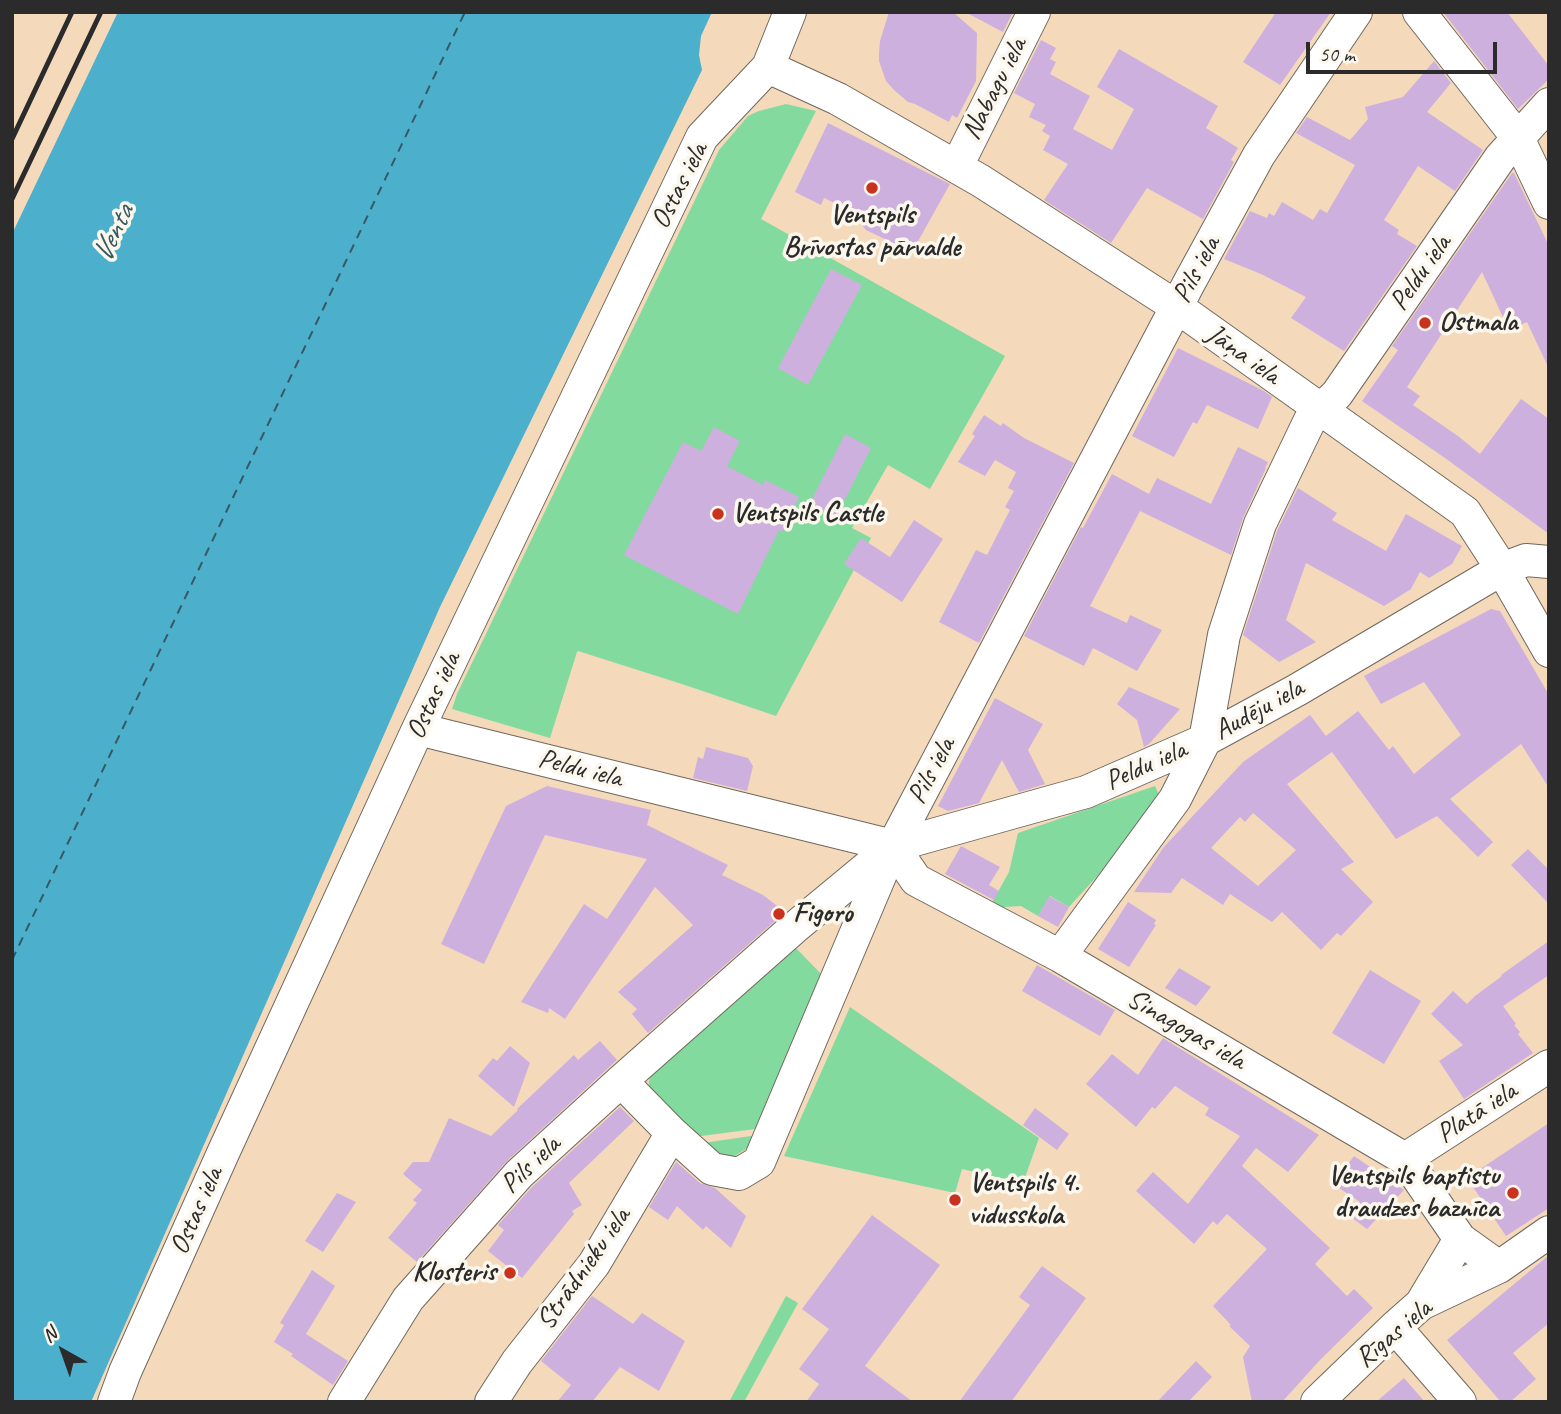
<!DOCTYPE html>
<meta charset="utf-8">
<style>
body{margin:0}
#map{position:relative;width:1561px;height:1414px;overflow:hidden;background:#f4d9bb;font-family:Caveat,sans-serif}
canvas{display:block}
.frame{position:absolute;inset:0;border:14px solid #2b2b2b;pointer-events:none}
.north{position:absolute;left:28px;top:1316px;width:70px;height:70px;-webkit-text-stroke:5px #fbf7ec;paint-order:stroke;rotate:320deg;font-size:19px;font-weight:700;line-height:28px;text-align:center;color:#2b2b2b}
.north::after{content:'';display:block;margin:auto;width:24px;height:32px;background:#2b2b2b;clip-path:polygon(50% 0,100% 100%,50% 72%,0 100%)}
.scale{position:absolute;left:1306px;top:42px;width:191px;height:32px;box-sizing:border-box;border:4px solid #2b2b2b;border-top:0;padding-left:9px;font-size:21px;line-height:24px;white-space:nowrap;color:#2b2b2b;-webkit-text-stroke:5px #fbf7ec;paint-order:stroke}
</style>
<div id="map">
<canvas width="1561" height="1414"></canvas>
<div class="frame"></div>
<div class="north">N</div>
<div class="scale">50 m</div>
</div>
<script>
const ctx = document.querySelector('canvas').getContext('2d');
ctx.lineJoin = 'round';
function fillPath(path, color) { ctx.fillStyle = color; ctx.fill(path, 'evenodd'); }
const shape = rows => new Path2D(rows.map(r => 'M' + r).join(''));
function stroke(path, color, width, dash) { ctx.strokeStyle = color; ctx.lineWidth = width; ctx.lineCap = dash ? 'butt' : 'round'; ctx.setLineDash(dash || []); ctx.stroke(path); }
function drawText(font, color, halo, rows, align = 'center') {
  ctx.font = font + ' Caveat,sans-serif'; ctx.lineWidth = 7; ctx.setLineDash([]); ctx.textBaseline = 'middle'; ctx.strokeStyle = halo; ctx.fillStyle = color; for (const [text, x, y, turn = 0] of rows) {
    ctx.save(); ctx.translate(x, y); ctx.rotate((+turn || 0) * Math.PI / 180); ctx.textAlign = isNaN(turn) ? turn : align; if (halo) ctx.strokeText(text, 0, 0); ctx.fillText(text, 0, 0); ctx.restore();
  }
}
fillPath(shape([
 [786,104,816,111,761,219,1005,356,930,489,888,465,852,528,871,538,776,716,685,685,578,651,577,652,550,738,452,709,457,694,719,150,748,116,759,111],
 [1155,786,1163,804,1069,907,1050,896,1038,916,1021,906,989,908,1009,872,1018,833],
 [794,946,823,976,755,1129,694,1137,648,1089,650,1075],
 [850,1007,1039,1138,1023,1183,962,1169,955,1193,784,1156],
 [758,1135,749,1147,733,1157,725,1158,696,1144],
 [786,1296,798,1303,744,1402,729,1402]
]), '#83da9e');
fillPath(shape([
 [118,12,712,12,701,36,699,55,702,70,440,607,91,1402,12,1402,12,234]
]), '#4cafcb');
stroke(shape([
 [12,960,465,12]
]), '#375963', 2, [9, 7]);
fillPath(shape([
 [889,12,953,12,977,33,976,81,957,118,952,115,949,122,915,104,908,102,894,90,886,81,879,61,879,53,880,41],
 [965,12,1013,12,1003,32],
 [1276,12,1331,12,1280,85,1243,62],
 [1443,12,1507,12,1549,66,1549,79,1518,109],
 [1041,40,1056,48,1050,59,1056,62,1050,74,1090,96,1073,129,1112,150,1134,109,1097,87,1119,49,1218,106,1206,128,1238,148,1231,160,1234,162,1203,219,1147,188,1111,243,1044,200,1068,164,1043,150,1050,136,1042,131,1046,125,1029,117,1035,104,1014,93],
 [1434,61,1451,83,1427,112,1483,150,1455,191,1418,166,1384,220,1399,230,1397,234,1417,246,1344,351,1291,318,1306,297,1261,274,1224,259,1250,211,1267,218,1269,213,1274,216,1282,202,1313,220,1320,209,1327,213,1355,165,1296,133,1307,117,1350,140,1368,119,1365,107,1403,97],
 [828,123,950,184,912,252,866,230,850,210,824,198,821,205,795,192],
 [1512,173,1514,173,1549,246,1549,369,1527,322,1509,330,1482,272,1407,387,1420,396,1413,405,1458,436,1480,454,1521,399,1549,419,1549,534,1445,458,1362,401,1398,350,1392,346],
 [831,269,862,285,808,385,778,368],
 [1178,348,1264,391,1272,397,1258,429,1207,405,1197,424,1193,422,1174,457,1132,436],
 [984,415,1001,426,1003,423,1024,438,1074,463,979,643,939,622,976,550,987,555,1010,510,1005,507,1014,491,1008,488,1016,472,995,460,985,476,958,462,975,436,972,434],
 [714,427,740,441,727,466,763,485,765,480,799,497,782,532,779,530,738,614,624,555,683,442,701,451],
 [845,434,871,448,835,519,809,505],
 [1238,447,1268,462,1265,468,1266,468,1243,518,1231,555,1140,511,1090,606,1127,623,1130,615,1162,630,1137,671,1093,648,1084,666,1024,636,1081,527,1083,528,1112,474,1149,494,1157,478,1211,504],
 [1298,488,1337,513,1332,520,1386,551,1406,514,1462,546,1452,564,1429,578,1420,572,1411,589,1384,606,1306,563,1286,620,1316,642,1279,662,1243,635,1277,531],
 [914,520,943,539,902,602,844,564,861,538,890,557],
 [1491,609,1500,611,1549,695,1549,788,1521,744,1450,799,1493,842,1478,857,1437,816,1396,839,1332,752,1287,784,1354,862,1341,869,1373,902,1341,936,1337,933,1321,950,1282,912,1272,922,1230,894,1223,905,1182,878,1171,893,1134,892,1163,848,1243,762,1310,715,1326,736,1358,711,1389,750,1393,746,1414,774,1461,735,1424,682,1381,704,1364,676],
 [1253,813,1296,850,1258,886,1211,848,1240,817,1245,822],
 [1129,687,1180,709,1149,744,1144,747,1137,720,1117,704],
 [995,698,1043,724,1028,750,1045,784,1019,792,1002,760,979,803,948,811,938,806],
 [706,747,748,758,753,766,747,791,693,778,698,757,703,759],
 [547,786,651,810,647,825,728,865,722,875,763,895,785,912,648,1033,632,1014,637,1009,618,992,693,925,655,887,565,1019,549,1008,548,1013,521,1002,584,904,607,919,647,859,545,835,484,964,441,944,506,806],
 [961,846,1000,867,989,885,999,891,994,900,945,874],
 [1528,849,1549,870,1549,904,1511,865],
 [1049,896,1069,907,1058,927,1038,916],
 [1128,902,1156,920,1154,924,1156,925,1129,967,1098,949],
 [1549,941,1549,975,1503,1006,1516,1024,1514,1025,1520,1032,1518,1034,1533,1053,1464,1099,1439,1061,1463,1045,1431,1014,1453,991,1467,1004,1475,996,1502,976,1501,975],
 [1037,965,1115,1010,1100,1036,1022,991],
 [1179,968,1211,987,1196,1006,1165,988],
 [1370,970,1421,1001,1384,1064,1332,1033],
 [1163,1038,1319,1135,1288,1172,1256,1148,1242,1166,1330,1248,1315,1264,1347,1296,1354,1289,1373,1308,1320,1360,1282,1402,1252,1402,1243,1357,1250,1346,1229,1326,1231,1325,1213,1306,1267,1249,1227,1214,1217,1225,1213,1221,1194,1244,1136,1191,1153,1172,1188,1204,1240,1136,1205,1115,1209,1108,1175,1086,1155,1109,1152,1107,1136,1127,1086,1084,1112,1054,1138,1075],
 [600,1041,617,1060,507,1161,417,1262,388,1238,417,1203,413,1200,422,1190,403,1174,413,1162,429,1162,449,1118,491,1136,518,1110,517,1109,574,1055,578,1060],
 [510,1046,530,1063,514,1107,478,1076,493,1058,497,1061],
 [620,1107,634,1121,569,1183,582,1205,572,1211,574,1214,522,1278,488,1251,504,1230,498,1225,532,1187],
 [1035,1108,1069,1134,1057,1150,1023,1125],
 [1549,1123,1549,1208,1506,1236,1467,1178],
 [1354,1156,1404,1190,1367,1229,1351,1217,1360,1202,1333,1184],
 [676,1162,700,1183,715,1188,746,1216,731,1248,706,1226,703,1230,677,1206,668,1220,649,1207],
 [337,1193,356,1202,323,1252,305,1241],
 [872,1215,940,1265,865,1366,913,1402,806,1402,819,1384,799,1369,829,1329,802,1309],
 [1549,1255,1549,1323,1513,1353,1536,1379,1510,1402,1501,1402,1447,1340],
 [1042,1266,1086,1298,1011,1402,959,1402,1030,1305,1019,1297],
 [312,1270,335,1286,306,1334,348,1361,333,1385,291,1356,293,1354,274,1342,284,1325,280,1323],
 [592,1296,633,1324,642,1313,685,1341,659,1391,620,1367,592,1402,557,1402,571,1385,541,1361],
 [1196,1361,1212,1377,1188,1402,1157,1402],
 [1404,1378,1425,1402,1376,1402]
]), '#ceb0df');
const minor = shape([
 [1419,12,1518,138,1549,203],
 [768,67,838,99,981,181,1177,307,1465,512,1502,569,1549,651],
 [957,166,1034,12],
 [418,729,893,846,1086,792,1205,740,1297,690,1502,569,1526,560,1549,562],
 [893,846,916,880,1060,956,1405,1159,1460,1239,1499,1267],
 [1060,956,1175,799,1205,740,1224,635,1260,524,1310,420,1337,394,1500,158,1549,104],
 [621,1081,672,1133,712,1169,739,1174,759,1162,891,850],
 [1405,1159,1549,1066],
 [1421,1304,1460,1239],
 [1395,1327,1460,1402],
 [114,1402,125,1372,224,1151,418,729,702,137,768,67,790,12],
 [344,1402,408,1299,519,1174,621,1081,794,928,893,846,1189,283,1259,155,1356,12],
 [491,1402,517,1362,594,1264,672,1133],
 [1317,1402,1395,1327,1421,1304,1499,1267,1549,1232]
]);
stroke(minor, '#71685d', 34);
stroke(minor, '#fff', 32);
stroke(shape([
 [12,139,72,12],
 [12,199,101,12]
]), '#2b2b2b', 5);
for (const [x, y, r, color] of [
 [872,188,7,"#c8321e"],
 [1425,323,7,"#c8321e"],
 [718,514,7,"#c8321e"],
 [779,914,7,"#c8321e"],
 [1513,1193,7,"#c8321e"],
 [955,1200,7,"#c8321e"],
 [510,1273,7,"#c8321e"]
]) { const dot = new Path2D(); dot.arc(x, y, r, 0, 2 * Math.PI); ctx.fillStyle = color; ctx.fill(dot); stroke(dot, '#fbf7ec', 2.5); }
drawText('28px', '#2b2b2b', '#fbf7ec', [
 ["Nabagu iela",995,89,-63],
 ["Ostas iela",680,186,-63],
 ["Pils iela",1197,270,-62],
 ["Peldu iela",1421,273,-55],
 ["Jāņa iela",1243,355,35],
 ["Ostas iela",434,696,-65],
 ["Audēju iela",1259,710,-29],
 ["Peldu iela",1146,766,-24],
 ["Peldu iela",580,769,14],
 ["Pils iela",932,771,-62],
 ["Sinagogas iela",1186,1030,30],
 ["Platā iela",1477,1113,-33],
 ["Pils iela",531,1165,-44],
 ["Ostas iela",197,1211,-66],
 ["Strādnieku iela",584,1269,-55],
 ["Rīgas iela",1394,1334,-40]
]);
drawText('bold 28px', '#2b2b2b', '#fbf7ec', [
 ["Ventspils",872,216,"center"],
 ["Brīvostas pārvalde",872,248,"center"],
 ["Ostmala",1439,323],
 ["Ventspils Castle",732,514],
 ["Figoro",793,914],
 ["Ventspils baptistu",1499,1177,"right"],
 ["draudzes baznīca",1499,1209,"right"],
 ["Ventspils 4.",969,1184],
 ["vidusskola",969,1216],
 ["Klosteris",496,1273,"right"]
], 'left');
drawText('italic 30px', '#375963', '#fbf7ec', [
 ["Venta",114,234,-65]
]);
</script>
